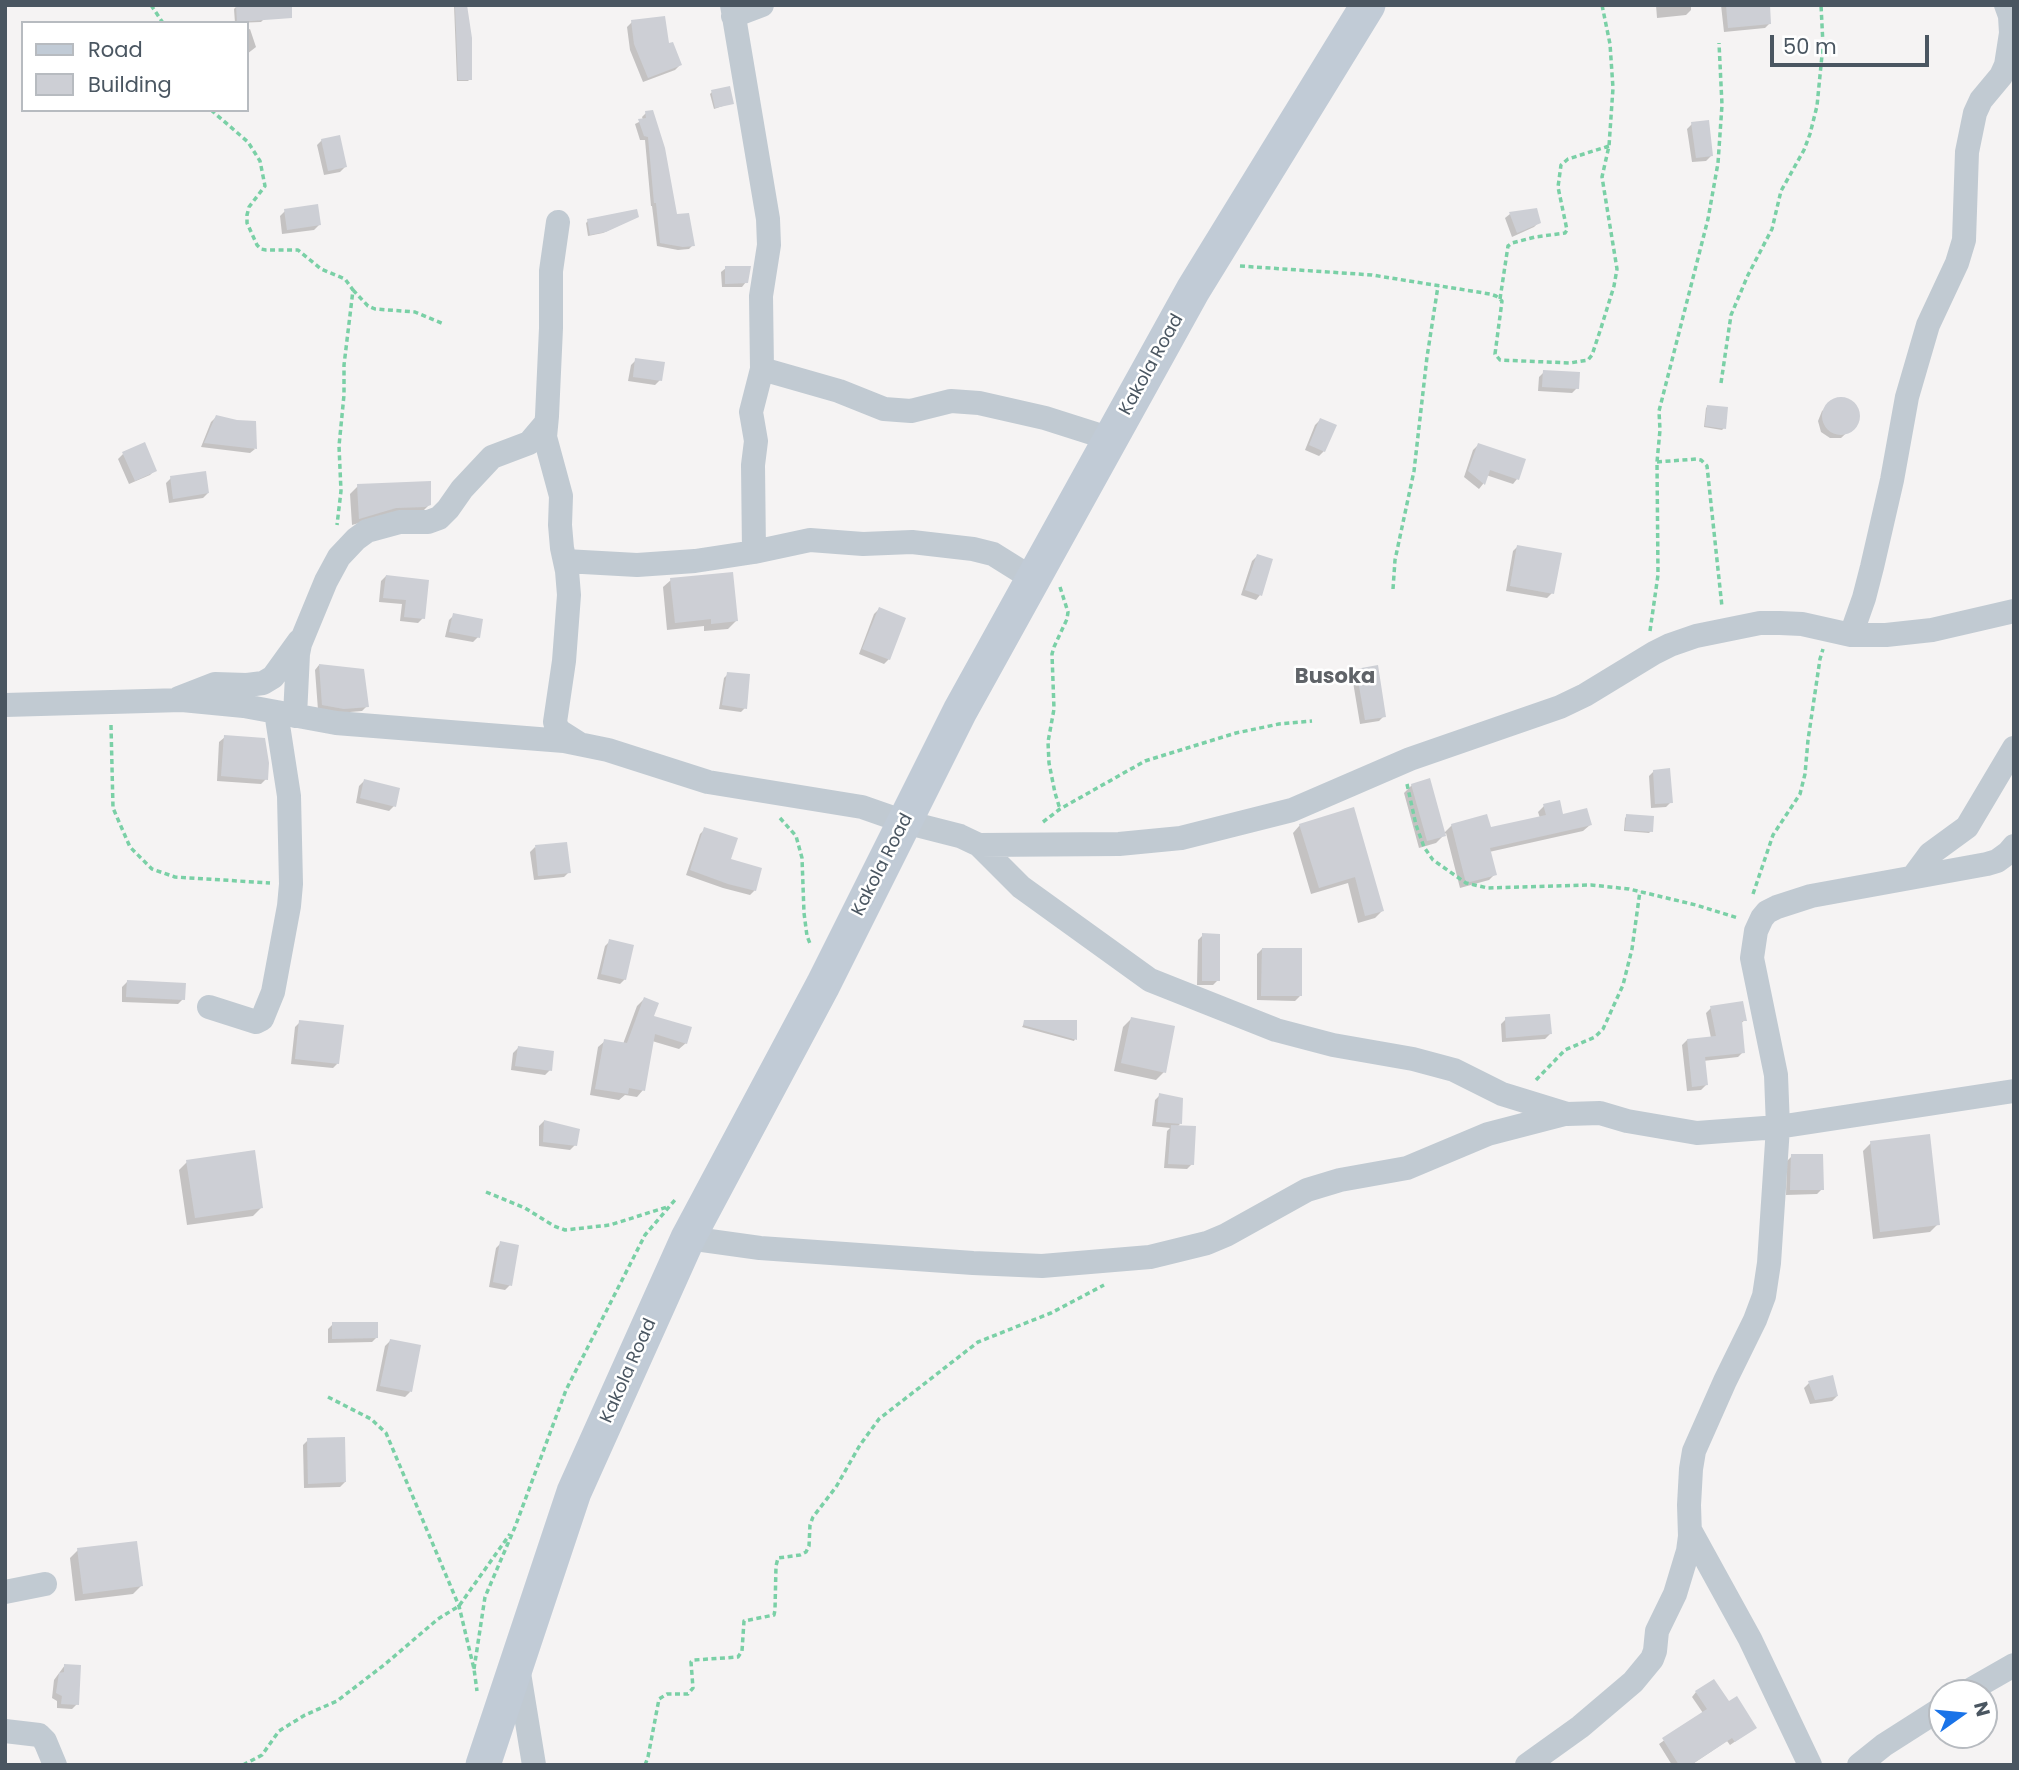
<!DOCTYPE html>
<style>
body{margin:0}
#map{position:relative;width:2019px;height:1770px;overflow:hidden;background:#f5f3f3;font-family:Poppins,sans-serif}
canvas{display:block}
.frame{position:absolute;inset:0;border:7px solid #4a5661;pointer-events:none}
.legend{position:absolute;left:21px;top:21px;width:228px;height:91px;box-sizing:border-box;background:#fff;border:2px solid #b7bbc0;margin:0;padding:9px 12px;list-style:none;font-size:21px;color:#4a5661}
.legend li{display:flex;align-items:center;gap:14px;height:35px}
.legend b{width:35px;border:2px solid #b7bbc0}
.north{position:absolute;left:1928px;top:1679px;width:70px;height:70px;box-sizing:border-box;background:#fff;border:2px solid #b7bbc0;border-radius:50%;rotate:75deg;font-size:19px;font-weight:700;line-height:28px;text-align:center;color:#4a5661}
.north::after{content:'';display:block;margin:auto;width:24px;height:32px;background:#1a73e8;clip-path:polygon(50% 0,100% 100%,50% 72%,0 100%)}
.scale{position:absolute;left:1770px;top:35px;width:159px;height:32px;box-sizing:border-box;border:4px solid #4a5661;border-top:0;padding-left:9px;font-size:21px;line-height:24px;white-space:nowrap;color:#4a5661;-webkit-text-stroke:5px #fff;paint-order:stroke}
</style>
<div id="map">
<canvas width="2019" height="1770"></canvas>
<div class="frame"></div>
<ul class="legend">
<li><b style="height:9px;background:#c1cbd6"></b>Road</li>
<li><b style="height:19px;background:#cdcfd5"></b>Building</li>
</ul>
<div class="north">N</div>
<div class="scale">50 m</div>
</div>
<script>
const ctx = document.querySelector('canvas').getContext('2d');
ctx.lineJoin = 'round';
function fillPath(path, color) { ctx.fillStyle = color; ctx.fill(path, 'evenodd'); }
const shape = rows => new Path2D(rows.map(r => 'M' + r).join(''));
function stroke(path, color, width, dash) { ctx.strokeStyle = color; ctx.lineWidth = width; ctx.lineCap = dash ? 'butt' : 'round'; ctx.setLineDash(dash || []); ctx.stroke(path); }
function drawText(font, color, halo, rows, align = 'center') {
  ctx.font = font + ' Poppins,sans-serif'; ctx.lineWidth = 5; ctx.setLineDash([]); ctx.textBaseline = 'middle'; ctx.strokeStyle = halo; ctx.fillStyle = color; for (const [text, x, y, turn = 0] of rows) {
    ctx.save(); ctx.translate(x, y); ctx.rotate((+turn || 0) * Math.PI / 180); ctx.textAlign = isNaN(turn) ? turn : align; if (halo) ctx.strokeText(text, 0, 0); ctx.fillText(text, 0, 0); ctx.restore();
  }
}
fillPath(shape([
 [454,5,465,5,470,79,468,81,457,81],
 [1656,5,1691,5,1691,10,1686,15,1657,18],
 [1721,5,1768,5,1770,23,1765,28,1724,32],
 [236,7,263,20,261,22,235,23,234,9],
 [632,22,667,46,680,65,675,70,643,82,630,50,627,27],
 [250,29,256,47,247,54,247,30],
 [712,92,732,103,714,109,710,94],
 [646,113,675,216,693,245,689,249,678,250,657,246,652,206,651,206,645,140,640,140,635,124,643,120,642,117],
 [1692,124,1711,156,1706,161,1692,162,1687,129],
 [322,140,345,167,340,172,324,175,317,145],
 [285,211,319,225,314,230,282,234,280,216],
 [1510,214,1539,222,1534,227,1512,237,1505,218],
 [637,217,603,233,588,236,586,223,588,221],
 [726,268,746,282,742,287,722,287,721,272],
 [636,360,660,380,655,385,628,381,631,365],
 [1544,372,1577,388,1572,393,1538,391,1539,377],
 [1836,399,1847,400,1852,403,1857,413,1856,424,1841,438,1830,438,1821,432,1818,421,1822,411],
 [1708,406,1724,428,1722,430,1704,427,1706,408],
 [216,417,255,449,250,453,201,447,211,422],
 [1320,420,1324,451,1319,456,1305,450,1315,425],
 [1478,445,1517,479,1513,484,1486,475,1483,484,1479,489,1464,477,1473,450],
 [123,454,155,470,150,475,129,484,118,459],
 [171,478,208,493,203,498,169,503,166,483],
 [358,486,430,504,422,512,387,515,352,525,350,494],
 [1518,546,1552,593,1547,598,1506,591,1513,551],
 [1257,556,1260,595,1256,600,1241,595,1252,561],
 [386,576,423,618,418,623,400,621,402,604,379,602,381,581],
 [671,580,736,621,728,629,704,631,704,626,667,630,663,587],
 [879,609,889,659,884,664,859,654,874,614],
 [454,615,478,637,473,642,445,637,449,620],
 [319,665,367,706,362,711,338,713,318,710,315,670],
 [1357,671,1384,716,1379,721,1360,724,1352,676],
 [728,674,745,708,741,712,719,709,724,678],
 [225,737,266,779,261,784,217,781,219,742],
 [1654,771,1671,802,1666,807,1651,808,1649,776],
 [364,781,394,806,389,811,356,803,359,786],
 [1412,785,1443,834,1452,825,1490,829,1540,818,1538,812,1544,806,1562,816,1590,825,1583,831,1489,852,1495,874,1489,880,1460,888,1446,833,1436,843,1419,848,1404,793],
 [1353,810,1382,911,1375,918,1358,923,1348,883,1311,894,1293,833,1300,825],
 [1627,816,1651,831,1649,833,1624,831,1625,818],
 [705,829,729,861,755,890,750,895,723,888,686,875,700,834],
 [535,847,569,872,564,877,534,880,530,852],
 [1203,935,1218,980,1213,985,1197,985,1198,940],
 [610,941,625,979,620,984,597,979,605,946],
 [1262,949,1300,996,1295,1001,1257,1000,1257,954],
 [127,982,183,999,178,1004,122,1002,122,987],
 [644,999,652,1017,686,1043,679,1049,652,1041,643,1090,637,1097,625,1095,619,1100,590,1095,598,1047,605,1041,623,1044,637,1006],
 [1711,1008,1745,1020,1740,1024,1743,1052,1738,1057,1703,1061,1706,1085,1701,1090,1687,1091,1682,1045,1687,1040,1711,1038,1706,1013],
 [1131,1019,1164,1072,1156,1080,1114,1071,1123,1027],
 [1506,1019,1550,1034,1545,1039,1502,1042,1501,1024],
 [300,1022,338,1063,333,1068,291,1064,295,1027],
 [1025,1022,1075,1039,1074,1041,1022,1027],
 [518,1048,550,1070,545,1075,511,1070,513,1053],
 [1160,1095,1180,1124,1177,1127,1192,1164,1187,1169,1164,1168,1167,1131,1170,1128,1152,1126,1155,1100],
 [544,1121,575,1145,570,1150,539,1146,539,1126],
 [1871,1143,1938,1224,1930,1232,1873,1239,1863,1151],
 [1792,1156,1822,1189,1817,1194,1786,1195,1787,1161],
 [187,1162,261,1208,253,1216,187,1225,179,1170],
 [501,1243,510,1285,505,1290,489,1287,496,1248],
 [333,1324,377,1337,372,1342,328,1343,328,1329],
 [390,1341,410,1392,405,1397,376,1391,385,1346],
 [1809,1383,1837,1396,1832,1401,1810,1404,1804,1388],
 [308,1440,345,1482,340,1487,304,1488,303,1445],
 [78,1550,141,1586,133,1594,75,1601,70,1558],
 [65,1665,77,1704,72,1709,57,1708,57,1701,52,1698,54,1680],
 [1696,1692,1728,1703,1755,1728,1730,1745,1727,1741,1691,1765,1672,1765,1659,1744,1703,1713,1692,1697]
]), '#0003');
fillPath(shape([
 [236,5,292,5,292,18,237,22],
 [455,5,467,5,472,38,472,80,458,80],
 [1726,5,1770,5,1771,24,1728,28],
 [665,16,669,43,673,42,682,65,648,78,634,44,631,20],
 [730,86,734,104,715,108,711,90],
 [653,110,665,148,677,214,689,213,695,246,683,247,660,243,656,203,654,203,648,137,644,136,638,119,646,118,645,111],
 [1709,120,1713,156,1696,158,1691,122],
 [340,135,347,167,328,171,321,139],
 [318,204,321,225,287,230,284,209],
 [1537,208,1541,223,1517,233,1509,212],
 [637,209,639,217,606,232,590,235,587,219],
 [725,266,751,266,748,283,725,284],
 [635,358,665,362,662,381,633,377],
 [1543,370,1580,372,1579,389,1542,387],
 '1822 416a19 19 0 1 1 38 0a19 19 0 1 1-38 0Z',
 [1707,405,1728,407,1726,429,1705,426],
 [216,415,237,420,256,421,257,449,204,443],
 [1320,418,1337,425,1325,452,1309,445],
 [145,442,157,471,135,481,122,452],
 [1478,443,1526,459,1519,480,1490,470,1485,485,1468,471],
 [206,471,209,493,173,499,170,476],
 [431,481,431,505,425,507,396,508,359,519,357,484],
 [1517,545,1562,553,1554,594,1510,586],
 [1257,554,1273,559,1262,596,1245,590],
 [733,572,738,621,711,624,711,619,675,623,670,578],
 [386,575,429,580,425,619,404,617,406,600,383,598],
 [879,607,906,618,890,660,862,649],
 [453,613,483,619,480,638,449,632],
 [319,664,364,669,369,707,344,709,322,705],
 [1378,665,1386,717,1365,720,1356,669],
 [727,672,750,674,747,709,722,705],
 [224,735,265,738,269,763,268,780,221,776],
 [1670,768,1673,803,1655,804,1653,770],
 [1430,778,1446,836,1427,841,1411,784],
 [364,779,400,788,396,807,360,798],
 [1560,800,1563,814,1587,808,1592,825,1490,848,1497,875,1466,883,1451,824,1487,814,1491,827,1546,815,1543,804],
 [1354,807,1384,911,1365,916,1355,877,1319,888,1299,824],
 [1626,814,1654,816,1653,832,1625,830],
 [704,827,738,838,731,859,762,868,756,891,728,884,690,870],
 [567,842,571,873,538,876,535,845],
 [1202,933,1220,934,1220,981,1202,981],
 [609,939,634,945,626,980,601,974],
 [1262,948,1302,948,1302,996,1261,996],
 [127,980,186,983,185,1000,126,997],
 [644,997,659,1003,654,1016,692,1027,687,1044,655,1034,645,1091,629,1088,628,1094,595,1089,604,1039,627,1043],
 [1743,1001,1747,1021,1742,1021,1745,1053,1705,1057,1708,1085,1692,1087,1687,1039,1716,1036,1710,1006],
 [1550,1014,1552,1034,1506,1038,1505,1017],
 [1131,1017,1175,1026,1166,1073,1121,1063],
 [299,1020,344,1025,339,1064,295,1059],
 [1024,1020,1077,1020,1077,1040,1023,1025],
 [518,1046,554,1051,552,1071,515,1066],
 [1159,1093,1183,1098,1182,1124,1156,1122],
 [544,1120,580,1129,577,1146,543,1142],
 [1171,1125,1196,1126,1194,1165,1168,1164],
 [1930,1134,1940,1225,1880,1232,1870,1141],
 [255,1150,263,1208,195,1218,186,1160],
 [1791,1154,1823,1154,1824,1190,1790,1190],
 [500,1241,519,1245,512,1286,493,1282],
 [332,1322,378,1322,378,1338,332,1339],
 [390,1339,421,1345,412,1392,380,1386],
 [1833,1375,1838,1396,1815,1400,1808,1381],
 [345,1437,346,1482,308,1484,307,1438],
 [137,1541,143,1586,83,1594,77,1548],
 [64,1664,81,1665,79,1705,61,1704,62,1696,56,1693,59,1673,64,1672],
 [1714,1679,1729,1701,1737,1696,1757,1728,1735,1742,1732,1738,1691,1765,1679,1765,1662,1738,1707,1709,1695,1691]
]), '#cdcfd5');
stroke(shape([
 [151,5,163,23],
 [211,110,248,142,260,161,265,186,249,207,247,215,247,223,257,245,261,249,266,250,298,250,321,269,345,279,353,290,344,365,344,395,339,446,341,491,337,525],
 [1240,266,1372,275,1490,294,1496,296,1502,301,1495,354,1500,360,1570,363,1588,360,1592,355,1601,328,1614,286,1617,269,1602,177,1609,146,1613,88,1610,44,1602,5],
 [353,290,368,306,375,309,415,312,444,324],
 [1500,299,1508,246,1512,243,1535,237,1565,233,1567,230,1558,187,1561,165,1568,159,1609,146],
 [1721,383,1731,315,1748,275,1772,229,1781,191,1804,150,1810,134,1817,106,1823,45,1821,5],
 [1657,462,1696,459,1701,460,1707,466,1722,607],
 [1060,587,1068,612,1067,619,1054,647,1052,654,1054,709,1048,742,1049,763,1055,793,1060,809],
 [1393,589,1395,560,1414,471,1427,357,1438,286],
 [1650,631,1658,575,1657,462,1660,430,1659,411,1708,219,1718,163,1722,105,1719,43],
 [111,725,113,808,130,847,152,869,175,877,270,883],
 [1407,784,1416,825,1424,847,1433,860,1466,883,1488,888,1591,885,1629,889,1696,905,1738,918],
 [780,818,796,836,802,858,804,913,807,936,811,946],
 [1043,822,1060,809,1145,761,1236,733,1279,724,1312,721],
 [1753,894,1773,835,1800,794,1805,774,1808,740,1820,659,1823,649],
 [1536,1080,1565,1050,1595,1037,1603,1029,1623,985,1632,949,1640,891],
 [486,1192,525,1208,554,1226,565,1230,610,1225,667,1207],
 [328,1397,371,1419,386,1433,459,1606,474,1669,477,1691],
 [474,1669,485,1597,515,1527,566,1390,645,1235,675,1200],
 [243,1765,262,1755,279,1731,305,1715,337,1701,384,1665,438,1619,459,1606,510,1534],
 [645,1765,648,1757,659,1699,667,1694,688,1694,693,1688,691,1662,694,1660,738,1657,742,1651,744,1621,774,1615,775,1610,776,1566,778,1558,800,1555,806,1552,809,1546,810,1525,813,1517,836,1487,860,1445,879,1419,978,1342,1051,1313,1104,1285]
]), '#7ad0a6', 3.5, [5, 3.5]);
stroke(shape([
 [732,5,768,219,769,245,761,296,762,369,751,412,756,441,753,465,754,552],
 [733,16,762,5],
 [558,222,551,271,551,328,547,416,545,437,561,496,560,525,562,548,567,571,569,595,564,661,555,722,558,730,580,744],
 [762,369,839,391,884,409,911,411,951,401,979,403,1045,418,1111,439],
 [565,561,637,565,695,561,754,552,810,540,863,544,912,542,973,549,993,554,1033,579],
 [1851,635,1864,598,1872,567,1892,480,1907,397,1928,325,1957,263,1964,240,1967,152,1975,113,1981,100,2001,76,2006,65,2011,33,2010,16,2006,5],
 [179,698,215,684,247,685,263,683,273,677,299,641],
 [5,705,182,700,244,706,336,723,564,741,608,750,708,782,862,807,905,822,960,836,979,845,1119,844,1181,838,1292,810,1410,759,1560,707,1585,695,1654,653,1670,645,1696,636,1760,623,1780,623,1802,624,1851,635,1886,635,1932,630,2014,611],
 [295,716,298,654,300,644,326,581,339,557,356,539,367,531,400,522,428,522,439,518,448,509,462,489,492,457,529,443,546,423],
 [979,845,1021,887,1150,980,1276,1030,1333,1045,1413,1059,1454,1070,1502,1094,1567,1114,1600,1113,1627,1121,1697,1133,1778,1127,2014,1091],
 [1913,877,1930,854,1967,827,2014,748],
 [209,1007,256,1022,262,1019,273,992,289,906,291,884,289,796,276,712],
 [688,1238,760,1248,973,1263,1042,1266,1150,1257,1207,1243,1226,1235,1307,1190,1340,1180,1407,1168,1488,1134,1565,1114],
 [1690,1530,1750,1639,1810,1765],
 [5,1592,45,1584],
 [518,1667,534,1765],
 [1965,1693,2014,1665],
 [5,1731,39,1735,45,1741,55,1765],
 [1527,1765,1580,1727,1633,1682,1652,1659,1655,1651,1657,1631,1675,1594,1688,1551,1690,1536,1689,1505,1691,1469,1694,1451,1725,1381,1755,1320,1764,1296,1769,1263,1778,1127,1776,1075,1752,958,1756,931,1762,918,1767,912,1777,907,1811,896,1987,864,1997,861,2008,853,2014,846],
 [1859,1765,1884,1745,1942,1708]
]), '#c1cad2', 24);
stroke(shape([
 [483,1765,574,1492,688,1238,823,985,960,711,1193,290,1368,5]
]), '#c1cbd6', 35);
drawText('18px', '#4a5661', '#fff', [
 ["Kakola Road",1152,365,-61],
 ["Kakola Road",883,865,-63],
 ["Kakola Road",629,1371,-66]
]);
drawText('bold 21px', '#5f6368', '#fff', [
 ["Busoka",1335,678]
]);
</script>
